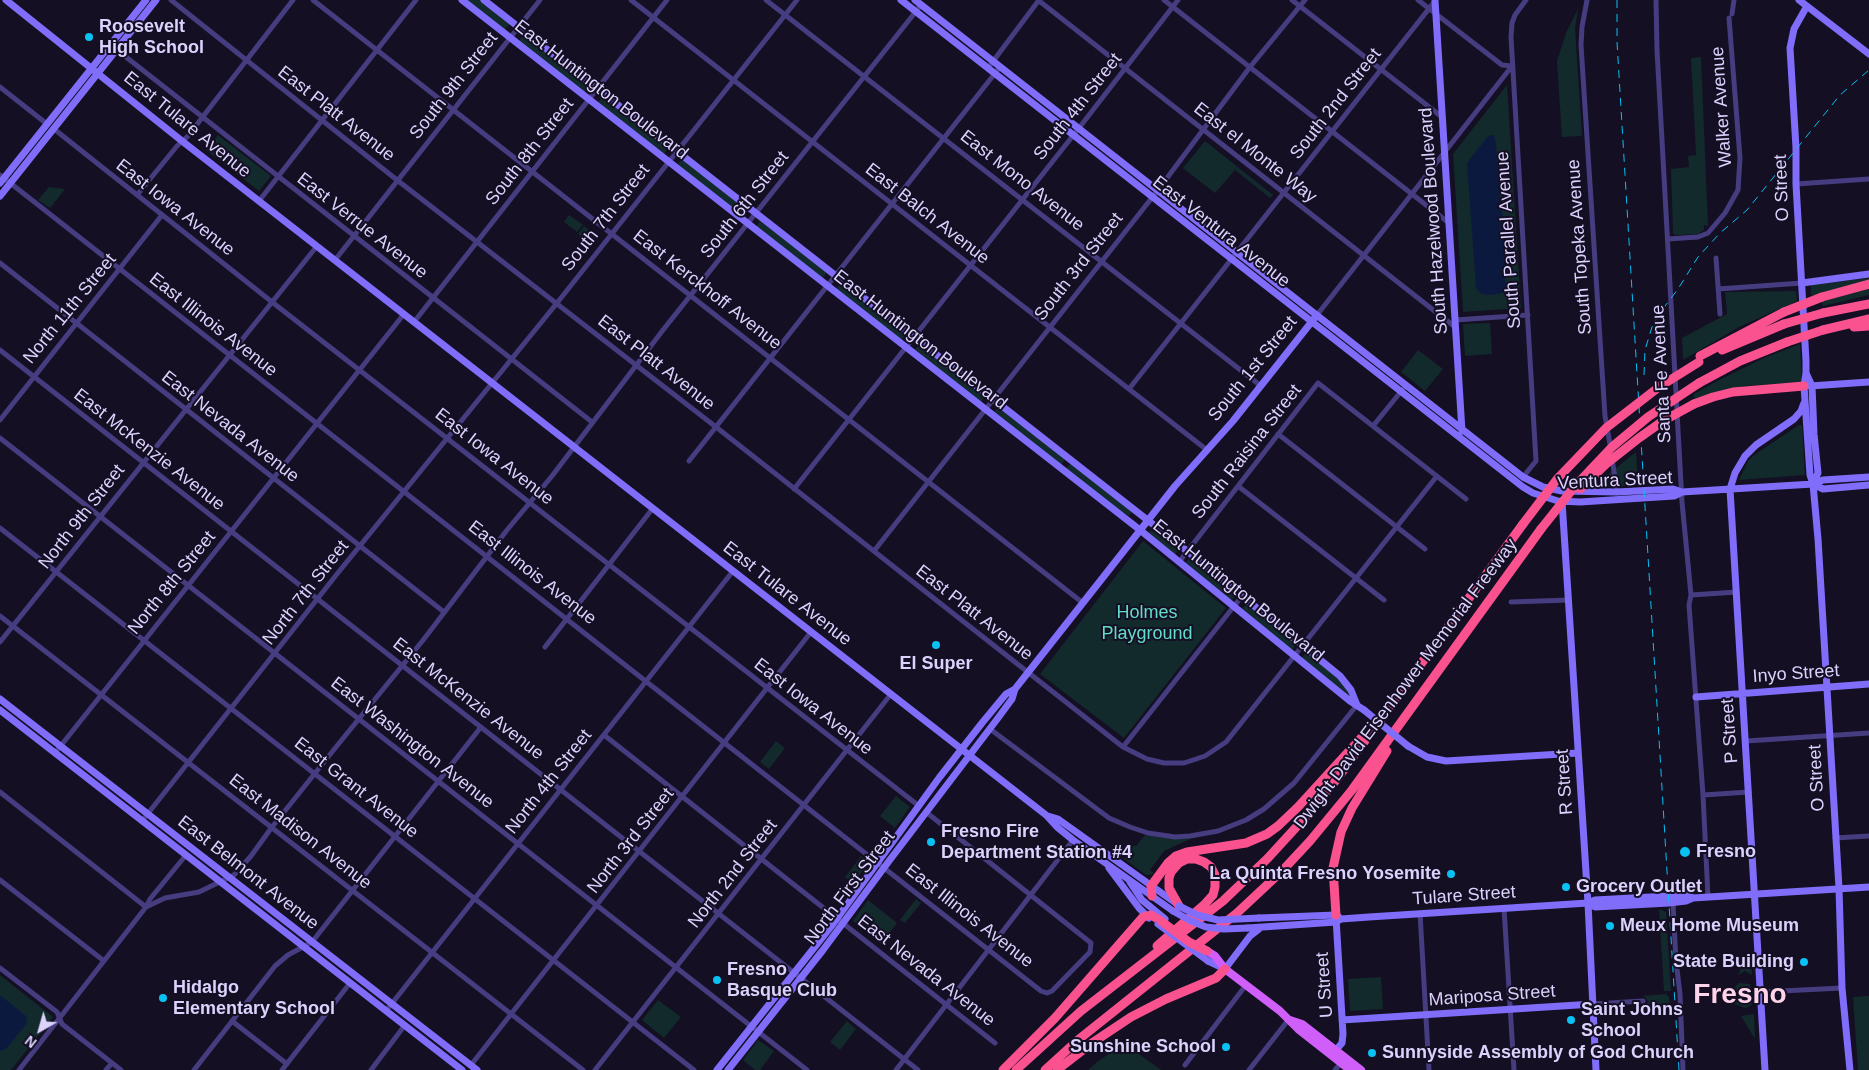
<!DOCTYPE html>
<style>
body{margin:0}
#map{position:relative;width:1869px;height:1070px;overflow:hidden;background:#140f23;font-family:Helvetica,sans-serif}
canvas{display:block}
.north{position:absolute;left:15px;top:1005px;width:50px;height:50px;-webkit-text-stroke:4px #140f23;paint-order:stroke;rotate:218deg;font-size:14px;font-weight:700;line-height:20px;text-align:center;color:#dcd2fd}
.north::after{content:'';display:block;margin:auto;width:18px;height:22px;background:#dcd2fd;clip-path:polygon(50% 0,100% 100%,50% 72%,0 100%)}
</style>
<div id="map">
<canvas width="1869" height="1070"></canvas>
<div class="north">N</div>
</div>
<script>
const ctx = document.querySelector('canvas').getContext('2d');
ctx.lineJoin = 'round';
function fillPath(path, color) { ctx.fillStyle = color; ctx.fill(path, 'evenodd'); }
const shape = rows => new Path2D(rows.map(r => 'M' + r).join(''));
function stroke(path, color, width, dash) { ctx.strokeStyle = color; ctx.lineWidth = width; ctx.lineCap = dash ? 'butt' : 'round'; ctx.setLineDash(dash || []); ctx.stroke(path); }
function drawText(font, color, halo, rows, align = 'center') {
  ctx.font = font + ' Helvetica,sans-serif'; ctx.lineWidth = 4; ctx.setLineDash([]); ctx.textBaseline = 'middle'; ctx.strokeStyle = halo; ctx.fillStyle = color; for (const [text, x, y, turn = 0] of rows) {
    ctx.save(); ctx.translate(x, y); ctx.rotate((+turn || 0) * Math.PI / 180); ctx.textAlign = isNaN(turn) ? turn : align; if (halo) ctx.strokeText(text, 0, 0); ctx.fillText(text, 0, 0); ctx.restore();
  }
}
fillPath(shape([
 [466,0,481,0,510,24,504,30],
 [1578,9,1575,28,1582,136,1562,137,1557,61,1566,33],
 [523,35,589,86,585,92,584,92,519,41],
 [1701,57,1708,226,1704,225,1704,230,1698,234,1677,235,1673,234,1671,169,1689,167,1688,156,1696,155,1691,58],
 [1507,85,1521,308,1463,312,1453,154],
 [602,97,668,148,664,154,598,103],
 [218,135,271,176,259,191,206,150],
 [1205,141,1273,195,1270,198,1235,170,1215,193,1183,168],
 [681,159,684,160,748,210,744,216,677,166],
 [49,187,65,189,50,208,38,200],
 [569,215,583,225,577,232,564,222],
 [760,221,827,272,823,278,756,227],
 [584,226,597,237,592,244,578,234],
 [1869,278,1869,280,1811,296,1811,285],
 [841,283,906,334,902,340,836,289],
 [1869,287,1869,295,1823,306,1821,301],
 [1796,291,1797,301,1739,327,1683,360,1682,338,1727,314,1725,292],
 [1490,323,1492,354,1465,356,1463,324],
 [1800,344,1802,382,1743,386,1694,400,1694,394,1719,380,1764,358],
 [919,345,985,396,981,402,915,350],
 [1418,350,1443,369,1425,391,1401,372],
 [998,407,1065,459,1061,465,994,412],
 [1799,425,1802,425,1805,475,1739,480,1748,461,1754,455],
 [1636,452,1638,485,1607,487,1606,476],
 [1071,463,1133,511,1129,516,1091,490,1066,469],
 [1151,530,1178,550,1175,555,1149,533],
 [1143,541,1226,608,1124,738,1040,674],
 [1189,558,1236,594,1232,600,1231,601,1186,563],
 [1247,603,1296,644,1293,649,1291,650,1242,609],
 [1306,652,1345,684,1352,699,1302,658],
 [776,741,785,748,769,769,760,762],
 [896,796,910,807,895,828,880,816],
 [1145,835,1171,839,1192,838,1164,851,1150,870,1154,873,1150,875,1146,875,1124,859,1134,845,1136,846],
 [861,856,868,863,854,883,845,877],
 [916,899,921,903,905,923,900,920],
 [868,900,897,923,881,944,853,921],
 [1659,909,1666,912,1671,991,1664,991],
 [1750,950,1752,975,1745,971,1738,975],
 [0,975,53,1017,11,1070,0,1070],
 [1381,977,1383,1009,1350,1011,1348,979],
 [1739,983,1750,984,1751,993,1740,995,1734,990,1734,988],
 [1666,994,1669,997,1670,1004,1667,1006,1643,1007,1648,1002,1645,997,1641,996],
 [1741,996,1751,996,1752,1005,1745,1008,1735,1004,1735,1002],
 [1869,996,1869,1070,1858,1070,1853,997],
 [658,1000,681,1017,664,1038,642,1020],
 [1754,1014,1755,1039,1741,1016],
 [847,1021,856,1029,840,1050,830,1042],
 [758,1040,774,1051,760,1070,755,1070,743,1060],
 [1125,1044,1161,1070,1088,1070,1098,1061]
]), '#122a2c');
fillPath(shape([
 [1494,135,1496,144,1500,200,1503,218,1506,290,1502,293,1492,295,1481,294,1476,288,1467,163,1488,136],
 [1735,990,1741,995,1752,995,1741,996,1738,1000,1734,1002,1729,996,1731,991],
 [0,995,26,1016,27,1023,7,1048,1,1051,0,1051]
]), '#0c193f');
stroke(shape([
 [171,0,397,180,716,427,1123,747,1147,759,1164,763,1184,763,1205,756,1226,742,1437,476],
 [313,0,1083,603],
 [631,0,1207,450],
 [766,0,1261,386],
 [1038,0,1455,327],
 [1164,0,1449,223],
 [1292,0,1442,117],
 [1418,0,1502,65,1512,66],
 [1587,0,1582,27,1581,45,1605,416,1611,450],
 [1656,0,1657,50,1682,502,1691,595,1689,605,1703,795,1708,897],
 [1732,14,1734,0],
 [117,50,592,422],
 [988,68,1039,0],
 [0,87,47,124],
 [54,129,272,302,919,806],
 [0,175,1041,991,1047,993,1052,991,1090,952,1091,943,926,812],
 [1796,184,1869,179],
 [137,195,177,146,188,136,293,0],
 [259,201,416,0],
 [1668,239,1698,237,1708,233,1725,213,1738,190,1740,158,1729,18],
 [1716,258,1720,314],
 [335,260,540,0],
 [0,263,444,612],
 [1718,289,1802,283],
 [1317,315,1512,66],
 [1455,320,1528,315],
 [414,322,667,0],
 [0,350,918,1070],
 [1129,389,1435,1],
 [0,420,162,215],
 [1373,426,1403,389],
 [1278,434,1425,549],
 [0,438,807,1070],
 [1612,458,1617,492],
 [689,461,1000,67],
 [1523,477,1536,461,1511,37,1512,23,1515,15,1526,0],
 [1238,486,1384,600],
 [794,489,1079,128,1178,0],
 [0,528,694,1070],
 [874,551,1158,190,1250,67,1305,0],
 [1179,562,1318,383,1466,499],
 [1691,595,1737,592],
 [1511,602,1569,600],
 [0,616,583,1070],
 [0,642,317,246],
 [545,647,653,508],
 [990,729,1109,818,1130,827,1148,833,1175,837,1190,836,1218,831,1246,820,1264,809,1294,783,1357,705],
 [604,735,995,1043],
 [1746,741,1869,733],
 [1123,747,1242,596],
 [55,753,404,314],
 [0,792,146,907,165,898,199,892,234,875,251,856,272,827,336,747,424,639,507,530,552,476,663,330,921,5],
 [1703,795,1749,792],
 [142,821,337,574,557,303,797,0],
 [1835,838,1869,836],
 [0,880,104,961],
 [1673,903,1676,961,1680,994,1683,1070],
 [1504,908,1514,1070],
 [1420,913,1429,1070],
 [0,968,57,1012,62,1024,121,1070],
 [1761,992,1842,988],
 [1593,1004,1643,1001],
 [386,1011,733,571],
 [232,1021,287,1064],
 [471,1065,811,632],
 [1185,1065,1246,985],
 [19,1070,146,907,150,899,186,855],
 [106,1070,112,1063],
 [194,1070,275,966,288,955,312,942,481,727],
 [282,1070,350,983],
 [371,1070,405,1025],
 [595,1070,891,694],
 [896,1070,1073,840],
 [1249,1070,1289,1019],
 [1335,1070,1341,1063]
]), '#463c80', 5);
stroke(shape([
 [6,0,182,141,1046,815,1057,827,1073,840,1173,911],
 [462,0,1140,530,1350,701,1364,710],
 [484,0,1187,551,1340,676,1351,690,1357,705],
 [901,0,1523,487,1533,493,1558,501,1580,502,1674,496,1682,492,1813,484,1823,480,1869,477],
 [915,0,1523,477,1543,487,1562,491,1617,492,1673,489,1682,492],
 [1435,0,1462,431],
 [1799,0,1869,54],
 [1807,6,1794,29,1790,48,1796,148,1796,184,1806,361,1806,373,1804,386,1810,475,1813,484,1818,539,1839,888,1842,988,1850,1070],
 [0,183,146,0],
 [0,196,156,0],
 [1802,283,1869,274],
 [1806,373,1812,386,1814,434,1818,473,1813,484],
 [1810,386,1869,382],
 [1813,484,1823,489,1869,485],
 [1562,501,1588,903,1596,1070],
 [1696,697,1869,684],
 [0,699,477,1070],
 [0,710,462,1070],
 [1408,746,1427,757,1446,761,1578,753],
 [1048,816,1058,819,1177,904],
 [1109,868,1139,908,1149,918],
 [1130,882,1142,900,1165,919],
 [1588,903,1595,907,1669,903,1686,901,1693,898,1869,887],
 [1259,918,1336,915,1340,918],
 [1336,918,1343,1034,1342,1043,1336,1050],
 [1248,928,1336,922,1341,919,1369,917,1588,903,1595,900,1687,895,1693,898],
 [1208,961,1225,969,1250,936,1259,929],
 [1342,1020,1593,1004],
 [717,1070,833,924,939,778,982,723,1006,694,1015,689],
 [728,1070,823,950,889,861,998,718,1012,699,1015,689,1175,486,1233,421,1317,315],
 [1765,1070,1730,489,1735,473,1745,456,1756,445,1794,419,1801,411,1804,403]
]), '#806dfa', 7);
stroke(shape([
 [1207,951,1215,956,1225,969,1280,1011,1298,1029,1350,1070],
 [1290,1020,1302,1024,1361,1070]
]), '#d05ef9', 8);
stroke(shape([
 [1822,297,1869,284],
 [1823,313,1869,304],
 [1854,327,1869,326],
 [1823,330,1869,319],
 [1722,350,1784,324],
 [1700,356,1784,312],
 [1699,383,1740,361,1787,342],
 [1694,404,1713,397,1733,392,1804,386],
 [1152,896,1151,886,1168,863,1176,856,1187,852,1246,843,1267,834,1278,826,1298,807,1361,738],
 [1336,915,1333,868,1341,832,1352,808,1387,751],
 [1157,946,1204,905,1213,895,1215,887,1215,875,1211,867,1204,862,1196,859,1187,859,1179,863,1171,872,1169,878,1169,888,1179,906],
 [1003,1070,1055,1018,1143,917,1151,915,1161,921],
 [1016,1070,1081,1011,1223,901,1268,858,1311,811,1337,779,1523,524],
 [1045,1070,1078,1040,1237,913,1283,870,1310,841,1352,790,1541,529],
 [1057,1070,1092,1043,1131,1017,1166,999,1216,978,1225,969]
]), '#f9528f', 9);
stroke(shape([
 [1617,0,1617,42,1679,1070],
 [1644,375,1645,350,1652,327,1659,314,1678,289,1698,257,1720,233,1747,210,1840,95,1869,70]
]), '#09c1f2', 1, [8, 6]);
stroke(shape([
 [1364,710,1408,746],
 [1179,906,1197,915,1218,920,1259,918],
 [1173,911,1191,921,1206,927,1224,929,1248,928],
 [1158,924,1208,961]
]), '#806dfa', 7);
stroke(shape([
 [1784,312,1822,297],
 [1784,324,1823,313],
 [1787,342,1823,330],
 [1580,489,1606,464,1639,438,1663,421,1694,404],
 [1523,524,1558,478,1606,428,1659,387,1699,362],
 [1541,529,1576,485,1612,447,1648,417,1699,383],
 [1161,921,1189,942,1207,951]
]), '#f9528f', 9);
for (const [x, y, r, color] of [
 [89,37,5,"#09c1f2"],
 [936,645,5,"#09c1f2"],
 [931,842,5,"#09c1f2"],
 [1685,852,6,"#09c1f2"],
 [1451,874,5,"#09c1f2"],
 [1566,887,5,"#09c1f2"],
 [1610,926,5,"#09c1f2"],
 [1804,962,5,"#09c1f2"],
 [717,980,5,"#09c1f2"],
 [163,998,5,"#09c1f2"],
 [1571,1020,5,"#09c1f2"],
 [1226,1047,5,"#09c1f2"],
 [1372,1053,5,"#09c1f2"]
]) { const dot = new Path2D(); dot.arc(x, y, r, 0, 2 * Math.PI); ctx.fillStyle = color; ctx.fill(dot); stroke(dot, '#140f23', 2); }
drawText('bold 18px', '#dcd2fd', '#140f23', [
 ["Roosevelt",99,27],
 ["High School",99,48],
 ["El Super",936,664,"center"],
 ["Fresno Fire",941,832],
 ["Department Station #4",941,853],
 ["Fresno",1696,852],
 ["La Quinta Fresno Yosemite",1441,874,"right"],
 ["Grocery Outlet",1576,887],
 ["Meux Home Museum",1620,926],
 ["State Building",1794,962,"right"],
 ["Fresno",727,970],
 ["Basque Club",727,991],
 ["Hidalgo",173,988],
 ["Elementary School",173,1009],
 ["Saint Johns",1581,1010],
 ["School",1581,1031],
 ["Sunshine School",1216,1047,"right"],
 ["Sunnyside Assembly of God Church",1382,1053]
], 'left');
drawText('18px', '#dcd2fd', '#140f23', [
 ["South 9th Street",454,86,-52],
 ["East Huntington Boulevard",601,90,38],
 ["South 2nd Street",1336,104,-52],
 ["South 4th Street",1078,107,-52],
 ["Walker Avenue",1722,107,-94],
 ["East Platt Avenue",336,114,38],
 ["East Tulare Avenue",187,125,39],
 ["South 8th Street",530,152,-52],
 ["East el Monte Way",1255,153,38],
 ["East Mono Avenue",1022,181,38],
 ["O Street",1782,188,-92],
 ["South 6th Street",745,205,-52],
 ["East Iowa Avenue",175,208,38],
 ["East Balch Avenue",927,214,38],
 ["South 7th Street",606,218,-52],
 ["South Hazelwood Boulevard",1434,221,-94],
 ["East Verrue Avenue",362,226,38],
 ["East Ventura Avenue",1221,232,38],
 ["South Parallel Avenue",1509,240,-94],
 ["South Topeka Avenue",1580,247,-94],
 ["South 3rd Street",1079,267,-52],
 ["East Kerckhoff Avenue",707,290,38],
 ["North 11th Street",70,309,-51],
 ["East Illinois Avenue",213,325,38],
 ["East Huntington Boulevard",920,340,38],
 ["East Platt Avenue",656,363,38],
 ["South 1st Street",1253,369,-51],
 ["Santa Fe Avenue",1662,374,-93],
 ["East Nevada Avenue",230,427,38],
 ["East McKenzie Avenue",149,450,38],
 ["South Raisina Street",1247,452,-52],
 ["East Iowa Avenue",494,457,38],
 ["Ventura Street",1615,481,-3],
 ["North 9th Street",82,517,-52],
 ["East Illinois Avenue",532,573,38],
 ["North 8th Street",172,583,-51],
 ["East Huntington Boulevard",1238,591,39],
 ["North 7th Street",306,593,-52],
 ["East Tulare Avenue",787,594,38],
 ["East Platt Avenue",974,613,38],
 ["Inyo Street",1796,674,-4],
 ["Dwight David Eisenhower Memorial Freeway",1406,684,-53],
 ["East McKenzie Avenue",468,699,38],
 ["East Iowa Avenue",813,707,38],
 ["P Street",1730,731,-94],
 ["East Washington Avenue",412,743,38],
 ["O Street",1817,778,-93],
 ["North 4th Street",549,782,-52],
 ["R Street",1565,782,-94],
 ["East Grant Avenue",356,788,38],
 ["East Madison Avenue",300,832,38],
 ["North 3rd Street",631,841,-52],
 ["East Belmont Avenue",248,873,38],
 ["North 2nd Street",733,874,-52],
 ["North First Street",850,888,-53],
 ["Tulare Street",1464,896,-4],
 ["East Illinois Avenue",969,916,38],
 ["East Nevada Avenue",926,971,38],
 ["U Street",1325,985,-94],
 ["Mariposa Street",1492,996,-4]
]);
drawText('18px', '#61dbca', '#140f23', [
 ["Holmes",1147,613],
 ["Playground",1147,634]
]);
drawText('bold 28px', '#fdd4ea', '#140f23', [
 ["Fresno",1740,995]
]);
</script>
